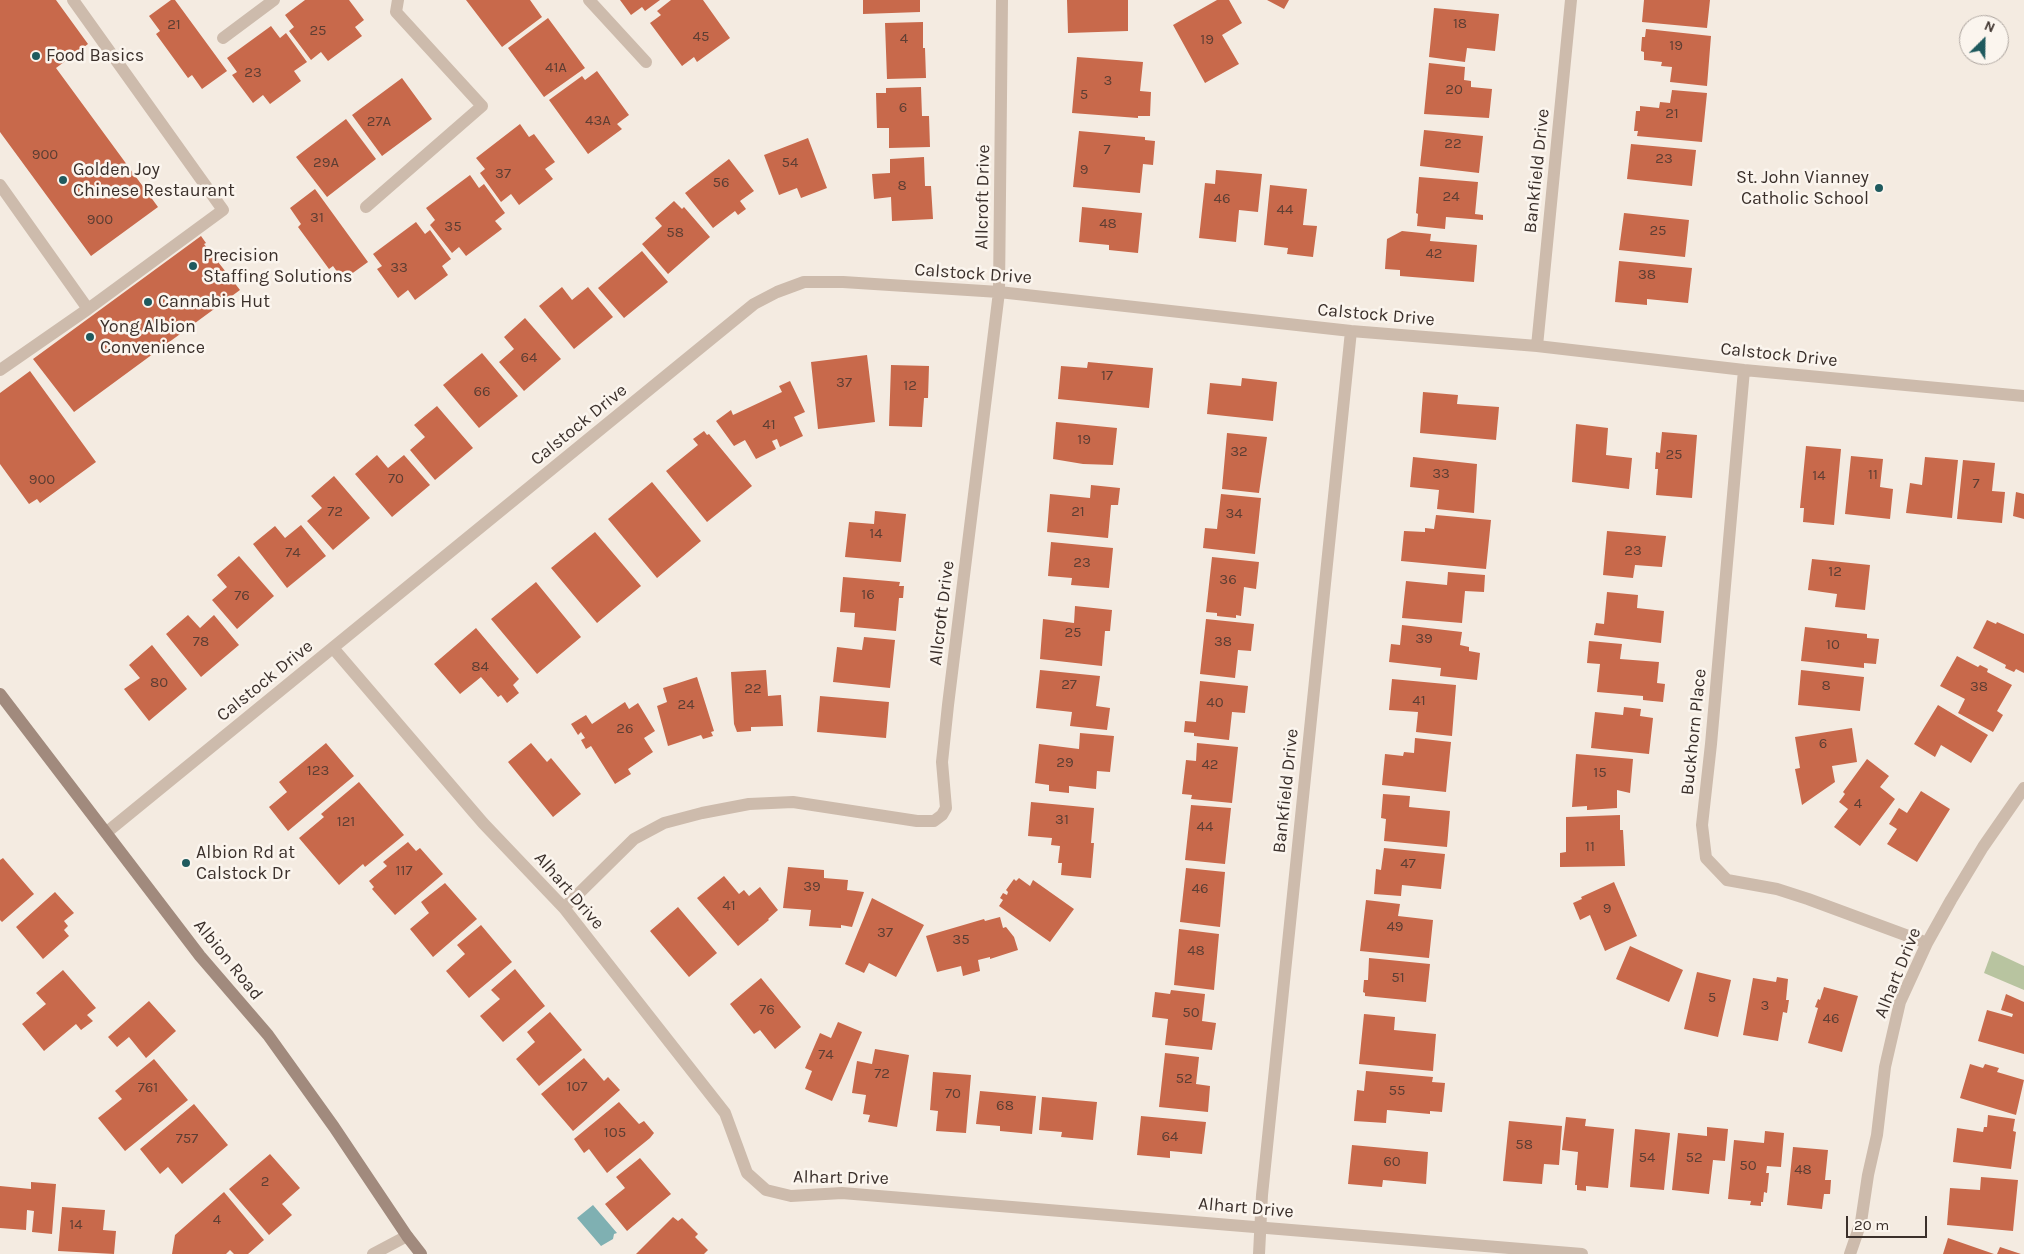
<!DOCTYPE html>
<style>
body{margin:0}
#map{position:relative;width:2024px;height:1254px;overflow:hidden;background:#f4ebe1;font-family:Karla,sans-serif}
canvas{display:block}
.north{position:absolute;left:1959px;top:15px;width:50px;height:50px;box-sizing:border-box;background:#fbf5ee;border:1px solid #aea6a0;border-radius:50%;rotate:23deg;font-size:14px;font-weight:700;line-height:20px;text-align:center;color:#3b302b}
.north::after{content:'';display:block;margin:auto;width:18px;height:22px;background:#1f5a5e;clip-path:polygon(50% 0,100% 100%,50% 72%,0 100%)}
.scale{position:absolute;left:1846px;top:1216px;width:81px;height:22px;box-sizing:border-box;border:2px solid #3b302b;border-top:0;padding-left:6px;font-size:15px;line-height:18px;white-space:nowrap;color:#3b302b;-webkit-text-stroke:4px #fbf5ee;paint-order:stroke}
</style>
<div id="map">
<canvas width="2024" height="1254"></canvas>
<div class="north">N</div>
<div class="scale">20 m</div>
</div>
<script>
const ctx = document.querySelector('canvas').getContext('2d');
ctx.lineJoin = 'round';
function fillPath(path, color) { ctx.fillStyle = color; ctx.fill(path, 'evenodd'); }
const shape = rows => new Path2D(rows.map(r => 'M' + r).join(''));
function stroke(path, color, width, dash) { ctx.strokeStyle = color; ctx.lineWidth = width; ctx.lineCap = dash ? 'butt' : 'round'; ctx.setLineDash(dash || []); ctx.stroke(path); }
function drawText(font, color, halo, rows, align = 'center') {
  ctx.font = font + ' Karla,sans-serif'; ctx.lineWidth = 5; ctx.setLineDash([]); ctx.textBaseline = 'middle'; ctx.strokeStyle = halo; ctx.fillStyle = color; for (const [text, x, y, turn = 0] of rows) {
    ctx.save(); ctx.translate(x, y); ctx.rotate((+turn || 0) * Math.PI / 180); ctx.textAlign = isNaN(turn) ? turn : align; if (halo) ctx.strokeText(text, 0, 0); ctx.fillText(text, 0, 0); ctx.restore();
  }
}
fillPath(shape([
 [1992,951,2024,966,2024,990,1984,973]
]), '#b8c4a0');
fillPath(shape([
 [593,1205,617,1233,614,1234,613,1239,601,1246,577,1218]
]), '#7fb0b2');
fillPath(shape([
 [0,0,56,0,88,44,56,68,158,207,91,256,0,132],
 [171,0,175,0,227,71,202,89,192,75,188,78,156,34,160,31,149,16],
 [305,0,349,0,364,20,355,27,362,36,328,61,321,52,311,60,289,31,294,27,285,15],
 [466,0,530,0,542,17,502,47],
 [620,0,660,0,645,11,642,7,631,15],
 [671,0,703,0,730,38,697,62,694,57,682,66,650,23,661,15,657,11],
 [863,0,920,0,920,12,863,14],
 [1067,0,1128,0,1128,31,1068,33],
 [1217,0,1229,0,1242,23,1222,35,1239,64,1205,83,1173,25],
 [1267,0,1289,0,1284,9],
 [1644,0,1710,0,1707,28,1642,22],
 [1434,8,1499,14,1495,51,1467,48,1465,62,1429,57],
 [548,18,585,68,544,97,508,48],
 [923,22,923,48,925,48,926,78,887,79,885,23],
 [271,26,280,38,286,33,307,62,294,71,301,81,270,104,263,95,253,103,232,75,237,72,227,58],
 [1646,29,1711,36,1707,86,1670,82,1672,67,1661,66,1662,62,1644,60,1644,52,1641,51,1642,37,1645,37],
 [1077,57,1143,62,1140,91,1151,92,1150,116,1138,116,1138,118,1072,113],
 [1429,63,1465,67,1464,80,1471,81,1471,87,1492,89,1489,118,1424,114],
 [597,71,629,115,617,124,622,129,588,154,549,100,582,76,585,80],
 [402,78,432,119,382,156,352,115],
 [921,87,922,116,929,116,930,147,889,148,889,128,877,128,876,93,886,93,886,88],
 [1672,90,1707,93,1702,142,1637,136,1638,131,1634,131,1636,111,1640,111,1640,106,1659,108,1660,102,1670,103],
 [346,119,376,159,327,197,296,157],
 [520,124,529,137,534,134,555,162,545,169,553,179,519,205,511,194,501,202,480,173,485,169,476,158],
 [1424,130,1483,136,1479,173,1420,166],
 [1079,131,1145,137,1145,140,1155,141,1153,165,1143,164,1140,193,1073,187],
 [808,138,827,188,801,198,797,188,779,195,764,155],
 [1631,144,1696,150,1692,186,1627,179],
 [924,157,925,186,931,186,933,219,892,221,891,197,874,199,872,174,890,173,890,159],
 [729,159,754,191,740,201,746,209,738,215,735,211,713,228,685,193],
 [1216,170,1262,174,1258,212,1239,210,1236,242,1199,238,1205,183,1215,184],
 [470,175,479,188,484,184,505,213,495,221,502,229,466,256,459,247,452,253,430,225,435,220,426,208],
 [1419,177,1478,182,1475,214,1483,215,1483,220,1446,217,1445,229,1417,226,1418,214,1416,213],
 [1270,185,1307,189,1303,225,1317,226,1313,257,1287,254,1288,248,1264,245],
 [315,189,368,262,343,280,333,266,329,269,298,227,301,224,290,208],
 [674,201,682,209,684,207,710,237,668,274,642,244,662,226,655,218],
 [1082,207,1142,213,1138,253,1109,250,1109,245,1079,242],
 [1624,213,1689,220,1685,257,1619,250],
 [416,222,425,234,430,230,451,259,442,266,448,275,415,300,408,290,398,298,377,269,382,266,373,254],
 [1402,231,1431,234,1430,241,1477,245,1474,282,1400,276,1400,270,1385,269,1387,239],
 [201,236,206,243,204,244,240,290,74,412,33,359],
 [642,251,668,282,624,318,598,288],
 [1619,261,1692,268,1688,303,1647,299,1647,305,1615,302],
 [562,287,572,300,588,287,613,317,574,349,539,306],
 [525,318,561,359,524,391,499,362,514,349,504,337],
 [482,353,518,396,479,428,443,385],
 [867,355,875,422,818,429,811,362],
 [1088,362,1153,368,1149,408,1058,399,1061,366,1087,368],
 [891,365,929,366,928,398,924,398,922,427,889,426],
 [30,371,96,462,40,503,37,499,29,504,0,464,0,393],
 [1242,378,1277,382,1273,421,1207,414,1210,383,1241,386],
 [790,381,805,412,794,417,803,436,780,447,777,439,772,441,776,449,756,459,745,440,734,446,716,421,731,410,733,415,782,392,779,386],
 [1423,392,1458,395,1457,404,1499,407,1496,440,1420,433],
 [437,406,473,448,435,480,410,450,425,437,414,425],
 [1056,422,1117,428,1113,465,1083,464,1053,459],
 [1576,424,1608,428,1606,455,1632,458,1629,489,1572,482],
 [704,431,707,435,709,434,752,486,707,522,666,471,698,445,693,439],
 [1662,432,1697,435,1692,498,1656,495,1658,469,1655,469,1656,452,1660,453],
 [1227,433,1267,437,1259,493,1222,489],
 [1806,446,1841,449,1834,525,1803,522,1804,508,1800,508],
 [377,455,388,468,404,455,430,485,392,517,355,474],
 [1851,456,1883,459,1880,487,1893,489,1890,519,1845,514],
 [1413,457,1477,464,1474,513,1437,509,1439,490,1410,487],
 [1925,457,1958,460,1952,518,1906,513,1910,483,1922,485],
 [1963,460,1995,463,1992,491,2005,492,2002,523,1957,519],
 [334,476,370,518,333,550,307,521,322,508,311,496],
 [652,482,701,541,657,578,608,519],
 [1091,485,1120,488,1118,505,1111,505,1108,538,1047,532,1050,494,1090,498],
 [2016,492,2024,494,2024,519,2013,516],
 [1221,494,1261,498,1255,554,1203,548,1205,528,1217,529],
 [875,511,906,514,901,562,845,557,849,522,874,524],
 [1436,515,1491,520,1486,569,1401,561,1404,531,1425,532,1425,528,1434,529],
 [301,525,326,556,287,588,253,544,275,526,285,538],
 [1607,531,1666,536,1662,567,1635,565,1633,578,1603,575],
 [595,532,641,586,597,623,551,568],
 [1051,542,1113,548,1109,588,1071,585,1072,578,1048,576],
 [239,556,274,596,237,629,212,600,227,587,217,575],
 [1212,557,1259,562,1256,589,1244,587,1241,616,1236,615,1236,618,1217,616,1217,613,1206,612],
 [1812,559,1870,565,1865,610,1835,607,1837,594,1808,590],
 [1448,572,1485,575,1484,592,1465,591,1462,623,1402,618,1406,581,1447,585],
 [843,577,900,582,899,586,904,586,903,598,899,598,896,631,854,627,855,613,840,612],
 [536,582,581,637,537,674,491,619],
 [1607,592,1638,595,1637,608,1664,611,1661,643,1594,635,1596,623,1604,624],
 [1075,606,1112,610,1110,631,1105,631,1102,666,1040,659,1043,619,1074,623],
 [188,615,200,628,214,615,239,645,201,677,166,634],
 [1206,619,1254,624,1251,651,1238,650,1235,678,1200,674],
 [1987,620,1996,624,1997,622,2024,634,2024,673,2016,669,2014,672,2005,668,2006,665,1973,648],
 [1402,625,1462,632,1460,645,1469,647,1469,651,1480,653,1477,680,1440,676,1441,668,1389,662,1391,644,1400,645],
 [1805,627,1867,634,1867,638,1879,639,1876,664,1864,663,1864,668,1801,661],
 [476,628,519,679,513,685,519,693,507,703,501,695,498,697,481,677,460,694,434,664],
 [864,637,895,640,890,688,833,682,837,647,862,650],
 [1589,641,1622,644,1620,659,1659,662,1657,683,1665,684,1663,702,1643,700,1643,696,1597,692,1600,664,1587,663],
 [152,645,187,689,149,721,124,689,140,678,129,665],
 [1957,656,1978,667,1980,665,1988,669,1987,672,2012,685,1997,711,2003,715,1993,732,1958,713,1965,699,1940,686],
 [766,670,768,696,781,695,783,726,751,727,751,731,737,732,734,724,731,672],
 [1040,670,1100,676,1096,706,1110,708,1107,730,1070,726,1072,712,1036,708],
 [1801,670,1864,677,1860,711,1798,705],
 [697,677,714,731,711,732,713,736,703,739,701,735,668,746,657,706,667,702,663,688],
 [1392,679,1456,685,1452,736,1416,732,1418,712,1389,710],
 [1200,681,1248,686,1245,713,1232,712,1229,740,1194,736,1194,733,1184,732,1185,721,1196,722],
 [820,696,889,702,886,738,817,732],
 [625,702,629,709,638,703,655,731,644,738,653,752,628,769,631,774,615,784,591,746,586,749,581,740,585,738,581,732,578,735,571,724,586,715,592,724],
 [1938,705,1988,735,1971,763,1941,745,1935,757,1914,744],
 [1624,707,1641,709,1640,716,1653,718,1649,754,1591,748,1595,712,1623,715],
 [1852,728,1857,762,1832,766,1835,782,1802,805,1795,769,1800,768,1795,737],
 [1080,733,1114,736,1110,772,1097,771,1096,789,1069,786,1069,793,1049,791,1049,785,1035,783,1039,744,1079,749],
 [1415,738,1451,742,1446,792,1382,785,1385,754,1403,756,1404,752,1414,753],
 [326,743,354,776,288,831,269,807,287,792,279,782],
 [531,743,547,762,551,758,581,794,553,817,508,762],
 [1197,743,1238,747,1232,803,1191,799,1192,795,1182,794,1186,760,1196,761],
 [1576,754,1633,759,1630,793,1617,790,1617,808,1587,810,1587,806,1572,807],
 [1867,759,1889,776,1880,787,1895,799,1860,846,1834,827,1848,809,1839,802,1845,794,1843,792],
 [359,782,404,835,365,867,363,864,339,885,299,838,324,817,321,814],
 [1921,791,1950,809,1917,862,1887,844,1897,829,1889,824,1899,808,1907,813],
 [1383,794,1410,796,1409,807,1450,811,1447,847,1384,841,1386,819,1381,818],
 [1031,802,1094,808,1091,843,1094,843,1091,878,1061,875,1062,863,1058,863,1060,846,1051,845,1052,838,1028,836],
 [1191,805,1231,808,1225,864,1185,860],
 [1620,815,1620,830,1623,830,1625,866,1560,867,1560,853,1566,852,1566,817],
 [408,842,416,851,420,848,443,874,395,915,372,889,374,887,369,881,387,866,383,862],
 [1384,848,1445,854,1441,889,1402,885,1401,896,1374,894,1376,869,1381,870],
 [3,858,34,894,2,922,0,920,0,860],
 [788,867,824,870,824,878,848,880,847,890,864,892,852,927,841,925,841,928,809,926,811,910,783,908],
 [1186,868,1225,872,1220,927,1180,922],
 [724,876,739,894,744,890,749,896,760,887,778,910,768,919,769,920,738,946,697,898],
 [1019,878,1030,886,1033,880,1074,909,1050,942,999,906,1003,900,1000,898,1003,893,1007,895,1008,892,1006,890,1014,879,1016,881],
 [1614,882,1637,936,1605,951,1590,915,1580,920,1573,903,1582,899,1581,897],
 [445,883,477,919,433,957,410,929,429,913,421,902],
 [55,892,74,913,64,921,68,926,64,930,69,936,43,959,16,927],
 [872,898,924,925,896,977,869,963,864,973,845,964],
 [1366,900,1400,904,1398,916,1433,920,1429,958,1360,951],
 [678,907,717,953,689,977,650,931],
 [1000,917,1003,928,1006,927,1014,937,1018,950,990,959,990,957,978,960,980,971,963,976,961,966,937,972,926,936,984,919,985,921],
 [481,925,512,962,469,998,446,971,465,954,457,945],
 [1179,929,1219,934,1214,990,1174,985],
 [1630,946,1683,970,1669,1002,1616,979],
 [1369,958,1430,964,1426,1002,1365,996,1365,993,1363,992,1364,980,1368,980],
 [515,969,545,1006,503,1042,480,1016,500,999,491,990],
 [63,970,96,1008,87,1015,93,1021,81,1030,76,1024,44,1051,22,1024,46,1004,36,993],
 [1697,972,1731,980,1718,1037,1684,1029],
 [1777,977,1788,979,1786,1000,1789,1000,1787,1013,1783,1012,1778,1041,1743,1035,1753,978,1776,982],
 [761,978,801,1027,775,1049,760,1030,754,1034,730,1004],
 [1824,987,1858,996,1842,1052,1808,1043,1818,1008,1815,1007,1818,999,1820,1000],
 [1171,990,1205,994,1202,1021,1216,1023,1212,1050,1165,1045,1168,1019,1152,1017,1155,992,1170,994],
 [2006,994,2024,1002,2024,1054,1978,1041,1987,1010,2012,1017,2013,1014,2001,1010],
 [149,1001,176,1031,146,1058,129,1037,117,1047,108,1037],
 [550,1012,582,1050,539,1086,516,1059,535,1042,527,1032],
 [1364,1014,1395,1017,1394,1030,1436,1034,1433,1071,1359,1064],
 [838,1022,862,1032,832,1101,805,1089,812,1071,805,1068,820,1033,831,1038],
 [875,1049,909,1055,897,1127,868,1122,870,1115,863,1114,866,1095,852,1093,857,1061,872,1064],
 [1165,1053,1199,1057,1196,1084,1210,1086,1208,1112,1159,1107],
 [584,1058,604,1081,608,1077,620,1090,573,1131,541,1094],
 [154,1059,188,1100,125,1151,98,1118,122,1099,115,1091],
 [1970,1064,1983,1068,1985,1064,1999,1068,1997,1072,2024,1080,2016,1115,1960,1098],
 [1366,1071,1433,1077,1432,1082,1445,1083,1442,1112,1430,1111,1430,1114,1387,1110,1386,1123,1354,1121,1357,1090,1364,1091],
 [933,1072,971,1075,966,1133,936,1131,938,1111,930,1110],
 [980,1091,1036,1096,1032,1134,1000,1131,1000,1126,976,1124],
 [1042,1097,1097,1102,1093,1140,1061,1137,1062,1132,1039,1130],
 [619,1102,639,1124,644,1121,654,1133,650,1138,607,1173,589,1149,584,1153,574,1139],
 [194,1104,228,1145,182,1184,168,1167,160,1174,140,1149],
 [1988,1115,2015,1119,2013,1131,2016,1132,2011,1169,1953,1162,1957,1128,1983,1132,1984,1127,1987,1127],
 [1141,1116,1206,1122,1202,1154,1170,1151,1170,1158,1137,1155],
 [1566,1117,1586,1119,1585,1126,1614,1129,1608,1188,1586,1186,1586,1191,1577,1190,1577,1185,1575,1185,1578,1152,1562,1150],
 [1509,1121,1562,1126,1559,1165,1544,1164,1542,1184,1503,1181],
 [1707,1127,1728,1129,1725,1161,1713,1160,1709,1194,1672,1190,1678,1133,1707,1136],
 [1635,1129,1670,1133,1664,1190,1630,1187],
 [1765,1131,1784,1133,1781,1167,1767,1166,1766,1173,1769,1173,1767,1193,1764,1192,1763,1202,1761,1202,1761,1206,1750,1205,1751,1201,1728,1199,1734,1140,1764,1143],
 [1352,1145,1428,1152,1426,1184,1383,1180,1382,1187,1348,1184],
 [1793,1147,1828,1150,1825,1180,1831,1180,1830,1194,1824,1194,1822,1209,1787,1205],
 [270,1154,300,1188,282,1204,292,1215,269,1235,229,1189],
 [640,1158,671,1194,627,1231,605,1204,625,1188,616,1177],
 [1981,1177,2018,1180,2013,1231,1947,1225,1950,1188,1980,1190],
 [31,1182,56,1184,52,1234,32,1232,34,1211,27,1210,26,1230,0,1228,0,1186,31,1189],
 [224,1192,264,1240,248,1254,234,1254,230,1250,226,1254,172,1254,175,1235],
 [62,1207,105,1210,103,1230,116,1231,114,1254,58,1251],
 [673,1217,678,1221,682,1218,698,1234,695,1237,708,1250,704,1254,636,1254],
 [1948,1238,1994,1254,1943,1254],
 [2000,1247,2021,1254,1997,1254]
]), '#c8694b');
stroke(shape([
 [589,0,646,62],
 [223,38,274,0],
 [0,185,88,309],
 [366,207,482,106,396,12,398,0],
 [0,370,88,309,223,210,73,0]
]), '#cdbbac', 12);
stroke(shape([
 [1537,346,1571,0],
 [1744,370,1711,744,1702,825,1706,858,1727,880,1777,889,1808,899,1927,943],
 [333,648,483,823,564,908,725,1113,747,1173,766,1190,791,1196,842,1193,1582,1254],
 [107,832,754,304,777,292,804,282,843,282,999,292,1351,331,1537,346,1744,370,2024,396],
 [564,908,634,839,664,823,702,813,749,804,793,802,917,821,934,821,942,815,946,808,942,762,948,705,999,292,1002,0],
 [373,1254,407,1236],
 [1259,1254,1262,1195,1351,331],
 [1850,1254,1861,1222,1868,1175,1877,1135,1885,1067,1900,1002,1927,943,1951,900,1983,847,2024,788]
]), '#cdbbac', 12);
stroke(shape([
 [0,694,200,956,268,1035,334,1127,407,1236,421,1254]
]), '#a18a7d', 12);
for (const [x, y, r, color] of [
 [36,56,5,"#1f5a5e"],
 [63,180,5,"#1f5a5e"],
 [1879,188,5,"#1f5a5e"],
 [193,266,5,"#1f5a5e"],
 [148,302,5,"#1f5a5e"],
 [90,337,5,"#1f5a5e"],
 [186,863,5,"#1f5a5e"]
]) { const dot = new Path2D(); dot.arc(x, y, r, 0, 2 * Math.PI); ctx.fillStyle = color; ctx.fill(dot); stroke(dot, '#fbf5ee', 2); }
drawText('15px', '#5e3e33', null, [
 ["18",1460,24],
 ["21",174,25],
 ["25",318,31],
 ["45",701,37],
 ["4",904,39],
 ["19",1207,40],
 ["19",1676,46],
 ["41A",556,68],
 ["23",253,73],
 ["3",1108,81],
 ["20",1454,90],
 ["5",1084,95],
 ["6",903,108],
 ["21",1672,114],
 ["43A",598,121],
 ["27A",379,122],
 ["22",1453,144],
 ["7",1107,150],
 ["900",45,155],
 ["23",1664,159],
 ["29A",326,163],
 ["54",790,163],
 ["9",1084,170],
 ["37",503,174],
 ["56",721,183],
 ["8",902,186],
 ["24",1451,197],
 ["46",1222,199],
 ["44",1285,210],
 ["31",317,218],
 ["900",100,220],
 ["48",1108,224],
 ["35",453,227],
 ["25",1658,231],
 ["58",675,233],
 ["42",1434,254],
 ["33",399,268],
 ["38",1647,275],
 ["64",529,358],
 ["17",1107,376],
 ["37",844,383],
 ["12",910,386],
 ["66",482,392],
 ["41",769,425],
 ["19",1084,440],
 ["32",1239,452],
 ["25",1674,455],
 ["33",1441,474],
 ["11",1873,475],
 ["14",1819,476],
 ["70",396,479],
 ["900",42,480],
 ["7",1976,484],
 ["72",335,512],
 ["21",1078,512],
 ["34",1234,514],
 ["14",876,534],
 ["23",1633,551],
 ["74",293,553],
 ["23",1082,563],
 ["12",1835,572],
 ["36",1228,580],
 ["16",868,595],
 ["76",242,596],
 ["25",1073,633],
 ["39",1424,639],
 ["78",201,642],
 ["38",1223,642],
 ["10",1833,645],
 ["84",480,667],
 ["80",159,683],
 ["27",1069,685],
 ["8",1826,686],
 ["38",1979,687],
 ["22",753,689],
 ["41",1419,701],
 ["40",1215,703],
 ["24",686,705],
 ["26",625,729],
 ["6",1823,744],
 ["29",1065,763],
 ["42",1210,765],
 ["123",318,771],
 ["15",1600,773],
 ["4",1858,804],
 ["31",1062,820],
 ["121",346,822],
 ["44",1205,827],
 ["11",1590,847],
 ["47",1408,864],
 ["117",404,871],
 ["39",812,887],
 ["46",1200,889],
 ["41",729,906],
 ["9",1607,909],
 ["49",1395,927],
 ["37",885,933],
 ["35",961,940],
 ["48",1196,951],
 ["51",1398,978],
 ["5",1712,998],
 ["3",1765,1006],
 ["76",767,1010],
 ["50",1191,1013],
 ["46",1831,1019],
 ["74",826,1055],
 ["72",882,1074],
 ["52",1184,1079],
 ["107",577,1087],
 ["761",148,1088],
 ["55",1397,1091],
 ["70",953,1094],
 ["68",1005,1106],
 ["105",615,1133],
 ["64",1170,1137],
 ["757",187,1139],
 ["58",1524,1145],
 ["54",1647,1158],
 ["52",1694,1158],
 ["60",1392,1162],
 ["50",1748,1166],
 ["48",1803,1170],
 ["2",265,1182],
 ["4",217,1220],
 ["14",76,1225]
]);
drawText('18px', '#3b302b', '#fbf5ee', [
 ["Food Basics",46,56],
 ["Golden Joy",73,170],
 ["Chinese Restaurant",73,191],
 ["St. John Vianney",1869,178,"right"],
 ["Catholic School",1869,199,"right"],
 ["Precision",203,256],
 ["Staffing Solutions",203,277],
 ["Cannabis Hut",158,302],
 ["Yong Albion",100,327],
 ["Convenience",100,348],
 ["Albion Rd at",196,853],
 ["Calstock Dr",196,874]
], 'left');
drawText('18px', '#3b302b', '#fbf5ee', [
 ["Bankfield Drive",1537,171,-84],
 ["Allcroft Drive",983,197,-89],
 ["Calstock Drive",973,274,4],
 ["Calstock Drive",1376,315,5],
 ["Calstock Drive",1779,355,6],
 ["Calstock Drive",579,425,-39],
 ["Allcroft Drive",942,613,-83],
 ["Calstock Drive",265,681,-39],
 ["Buckhorn Place",1694,732,-84],
 ["Bankfield Drive",1286,791,-84],
 ["Alhart Drive",569,891,49],
 ["Albion Road",228,960,51],
 ["Alhart Drive",1898,973,-68],
 ["Alhart Drive",841,1178,1],
 ["Alhart Drive",1246,1208,5]
]);
</script>
